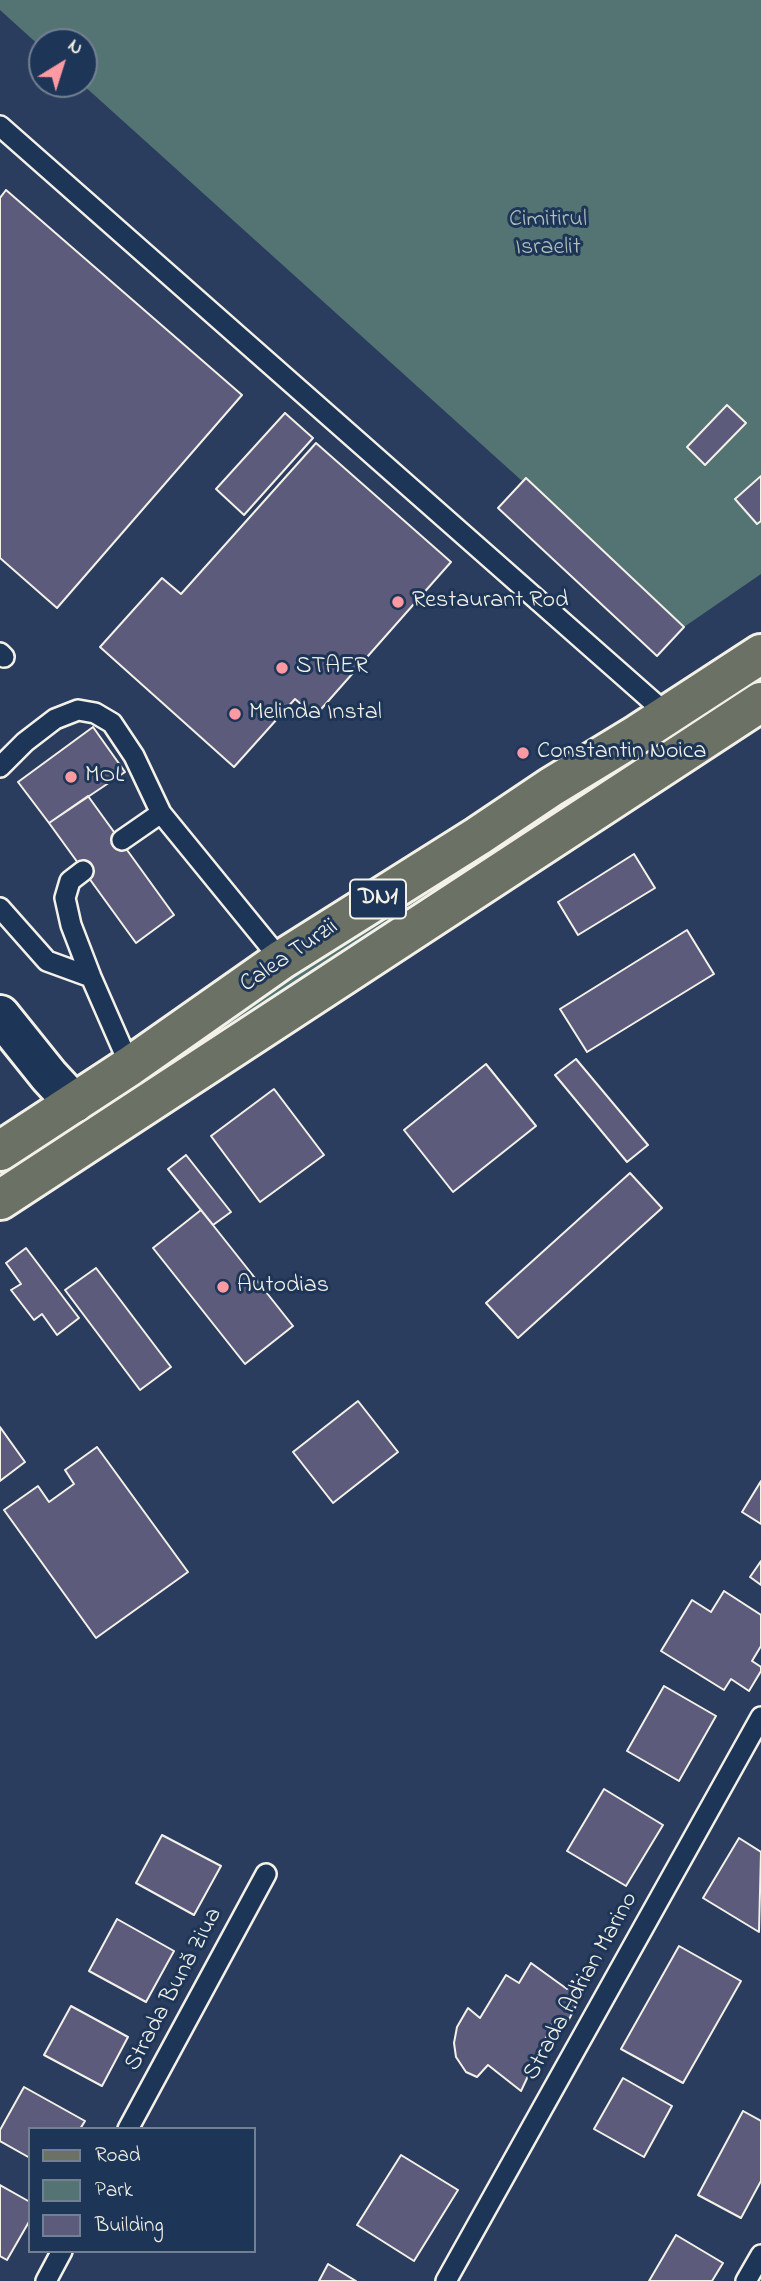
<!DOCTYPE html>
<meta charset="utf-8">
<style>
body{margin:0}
#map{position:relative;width:761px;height:2281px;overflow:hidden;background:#2a3d5e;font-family:"Indie Flower",sans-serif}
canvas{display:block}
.legend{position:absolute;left:28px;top:2127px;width:228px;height:126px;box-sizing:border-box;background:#1d3557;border:2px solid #738091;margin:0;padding:9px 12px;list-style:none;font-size:21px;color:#f4f1e8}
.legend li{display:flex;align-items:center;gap:14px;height:35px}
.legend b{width:35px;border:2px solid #738091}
.north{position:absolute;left:28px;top:28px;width:70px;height:70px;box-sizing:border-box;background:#1d3557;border:2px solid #738091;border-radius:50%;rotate:38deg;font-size:19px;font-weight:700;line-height:28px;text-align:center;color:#f4f1e8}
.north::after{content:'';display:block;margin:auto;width:24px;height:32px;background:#ff9aa2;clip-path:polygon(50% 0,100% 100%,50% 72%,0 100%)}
</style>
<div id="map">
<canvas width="761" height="2281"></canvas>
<ul class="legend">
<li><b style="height:9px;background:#6b7165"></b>Road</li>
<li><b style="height:19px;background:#547373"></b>Park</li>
<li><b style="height:19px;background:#5d5b7b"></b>Building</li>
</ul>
<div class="north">N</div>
</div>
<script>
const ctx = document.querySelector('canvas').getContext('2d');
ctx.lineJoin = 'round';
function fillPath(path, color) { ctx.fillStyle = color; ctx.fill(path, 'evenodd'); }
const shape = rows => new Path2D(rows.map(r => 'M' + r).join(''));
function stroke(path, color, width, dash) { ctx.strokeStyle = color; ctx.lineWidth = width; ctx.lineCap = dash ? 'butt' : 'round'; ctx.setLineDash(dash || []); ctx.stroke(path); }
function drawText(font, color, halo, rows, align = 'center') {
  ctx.font = font + ' "Indie Flower",sans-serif'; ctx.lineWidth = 6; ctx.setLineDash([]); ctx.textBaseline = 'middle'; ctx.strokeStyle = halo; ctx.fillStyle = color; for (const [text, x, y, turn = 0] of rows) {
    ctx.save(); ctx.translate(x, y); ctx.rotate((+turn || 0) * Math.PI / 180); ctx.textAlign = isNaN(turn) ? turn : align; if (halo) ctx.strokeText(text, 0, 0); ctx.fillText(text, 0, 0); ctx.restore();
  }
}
fillPath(shape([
 [0,0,761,0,761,574,684,627,82,84,84,84,84,42,42,42,42,48,0,10],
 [761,671,761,683,0,1181,0,1172,414,896]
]), '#547373');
const building = shape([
 [6,190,242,395,57,608,0,558,0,198,6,190],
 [727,405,746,423,705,465,687,447,727,405],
 [285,413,313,438,244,515,216,489,285,413],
 [316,443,451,562,315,716,295,699,234,767,100,647,162,578,181,594,316,443],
 [761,476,761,521,757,524,735,499,761,476],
 [526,478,684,627,657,656,498,508,526,478],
 [93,727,125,772,49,823,18,782,93,727],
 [88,796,174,915,136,943,49,823,88,796],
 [634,854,655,888,578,935,558,902,634,854],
 [687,930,714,974,587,1052,560,1009,687,930],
 [576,1059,648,1145,627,1162,555,1075,576,1059],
 [486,1064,536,1126,453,1192,404,1130,486,1064],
 [274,1089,324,1155,260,1202,211,1136,274,1089],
 [186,1155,231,1212,213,1225,168,1169,186,1155],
 [630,1173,662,1208,518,1338,486,1303,630,1173],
 [201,1210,293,1326,245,1364,153,1248,201,1210],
 [26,1248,79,1318,57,1335,42,1314,34,1320,11,1290,21,1284,6,1263,26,1248],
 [96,1268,171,1367,140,1390,65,1290,96,1268],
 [358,1401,398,1452,333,1503,293,1452,358,1401],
 [0,1427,25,1462,0,1481,0,1427],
 [97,1447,188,1572,96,1638,4,1510,38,1486,49,1502,74,1484,65,1470,97,1447],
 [761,1481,761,1524,742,1512,761,1481],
 [761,1561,761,1585,750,1577,761,1561],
 [724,1591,761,1615,761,1646,752,1661,761,1667,761,1671,749,1691,731,1679,724,1690,661,1651,692,1600,711,1612,724,1591],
 [664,1686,716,1716,679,1781,627,1751,664,1686],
 [604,1789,663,1825,626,1886,567,1851,604,1789],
 [162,1835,221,1866,194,1915,136,1883,162,1835],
 [739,1838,761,1852,759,1932,703,1898,739,1838],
 [117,1919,174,1951,146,2002,89,1971,117,1919],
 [679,1946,741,1981,683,2083,621,2049,679,1946],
 [531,1963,567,1989,572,1981,584,1990,564,2029,553,2023,521,2091,488,2065,477,2077,466,2072,456,2057,454,2043,457,2027,468,2008,480,2018,506,1975,519,1983,531,1963],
 [71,2006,128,2037,102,2086,44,2055,71,2006],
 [623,2078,672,2106,644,2157,594,2129,623,2078],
 [24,2087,85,2121,80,2129,30,2129,30,2158,0,2141,0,2130,24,2087],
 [743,2111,761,2121,761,2181,741,2218,698,2195,743,2111],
 [401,2155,458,2190,414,2261,357,2225,401,2155],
 [0,2185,30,2202,30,2220,7,2260,0,2256,0,2185],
 [676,2235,723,2263,712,2281,649,2281,676,2235],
 [328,2264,356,2281,319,2281,328,2264]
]);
fillPath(building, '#5d5b7b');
stroke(building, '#f4f1e8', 2);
const service = shape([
 [0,126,668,715],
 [0,653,4,657],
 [0,767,25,742,55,719,78,710,95,713,112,723,134,756,161,813],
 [122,840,161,813,281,960],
 [83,871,70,881,65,898,71,925,91,977,130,1066],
 [0,908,47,961,91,977],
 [128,2129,266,1874],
 [46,2281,62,2251],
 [446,2281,761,1717],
 [746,2281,761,2255]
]);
const minor = shape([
 [0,1015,49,1076,74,1103]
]);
const primary = shape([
 [0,1151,130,1066,281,960,478,836,551,787,638,734,761,654],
 [0,1200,761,702]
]);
stroke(service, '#f4f1e8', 24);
stroke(minor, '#f4f1e8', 44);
stroke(primary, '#f4f1e8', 44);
stroke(service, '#1d3557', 19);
stroke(minor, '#1d3557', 38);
stroke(primary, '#6b7165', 38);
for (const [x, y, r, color] of [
 [398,602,7,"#ff9aa2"],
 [282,668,7,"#ff9aa2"],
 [235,714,7,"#ff9aa2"],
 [523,753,7,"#ff9aa2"],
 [71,777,7,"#ff9aa2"],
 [223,1287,7,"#ff9aa2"]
]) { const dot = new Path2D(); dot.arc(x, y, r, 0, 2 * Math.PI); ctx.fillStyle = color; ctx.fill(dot); stroke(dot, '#1d3557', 2.5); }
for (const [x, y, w] of [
 [378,899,56]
]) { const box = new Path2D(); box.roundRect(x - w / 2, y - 19.5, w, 39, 5); ctx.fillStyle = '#1d3557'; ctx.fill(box); stroke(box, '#f4f1e8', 2); }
drawText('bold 23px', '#f4f1e8', null, [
 ["DN1",378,899]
]);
drawText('24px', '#b4bfb9', '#1d3557', [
 ["Cimitirul",548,221],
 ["Israelit",548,249]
]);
drawText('24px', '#f4f1e8', '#1d3557', [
 ["Restaurant Rod",412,602],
 ["STAER",296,668],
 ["Melinda Instal",249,714],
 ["Constantin Noica",537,753],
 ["MOL",85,777],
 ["Autodias",237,1287]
], 'left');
drawText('24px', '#f4f1e8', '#1d3557', [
 ["Calea Turzii",290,957,-34],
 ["Strada Adrian Marino",582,1987,-61],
 ["Strada Bună Ziua",175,1990,-62]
]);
</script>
